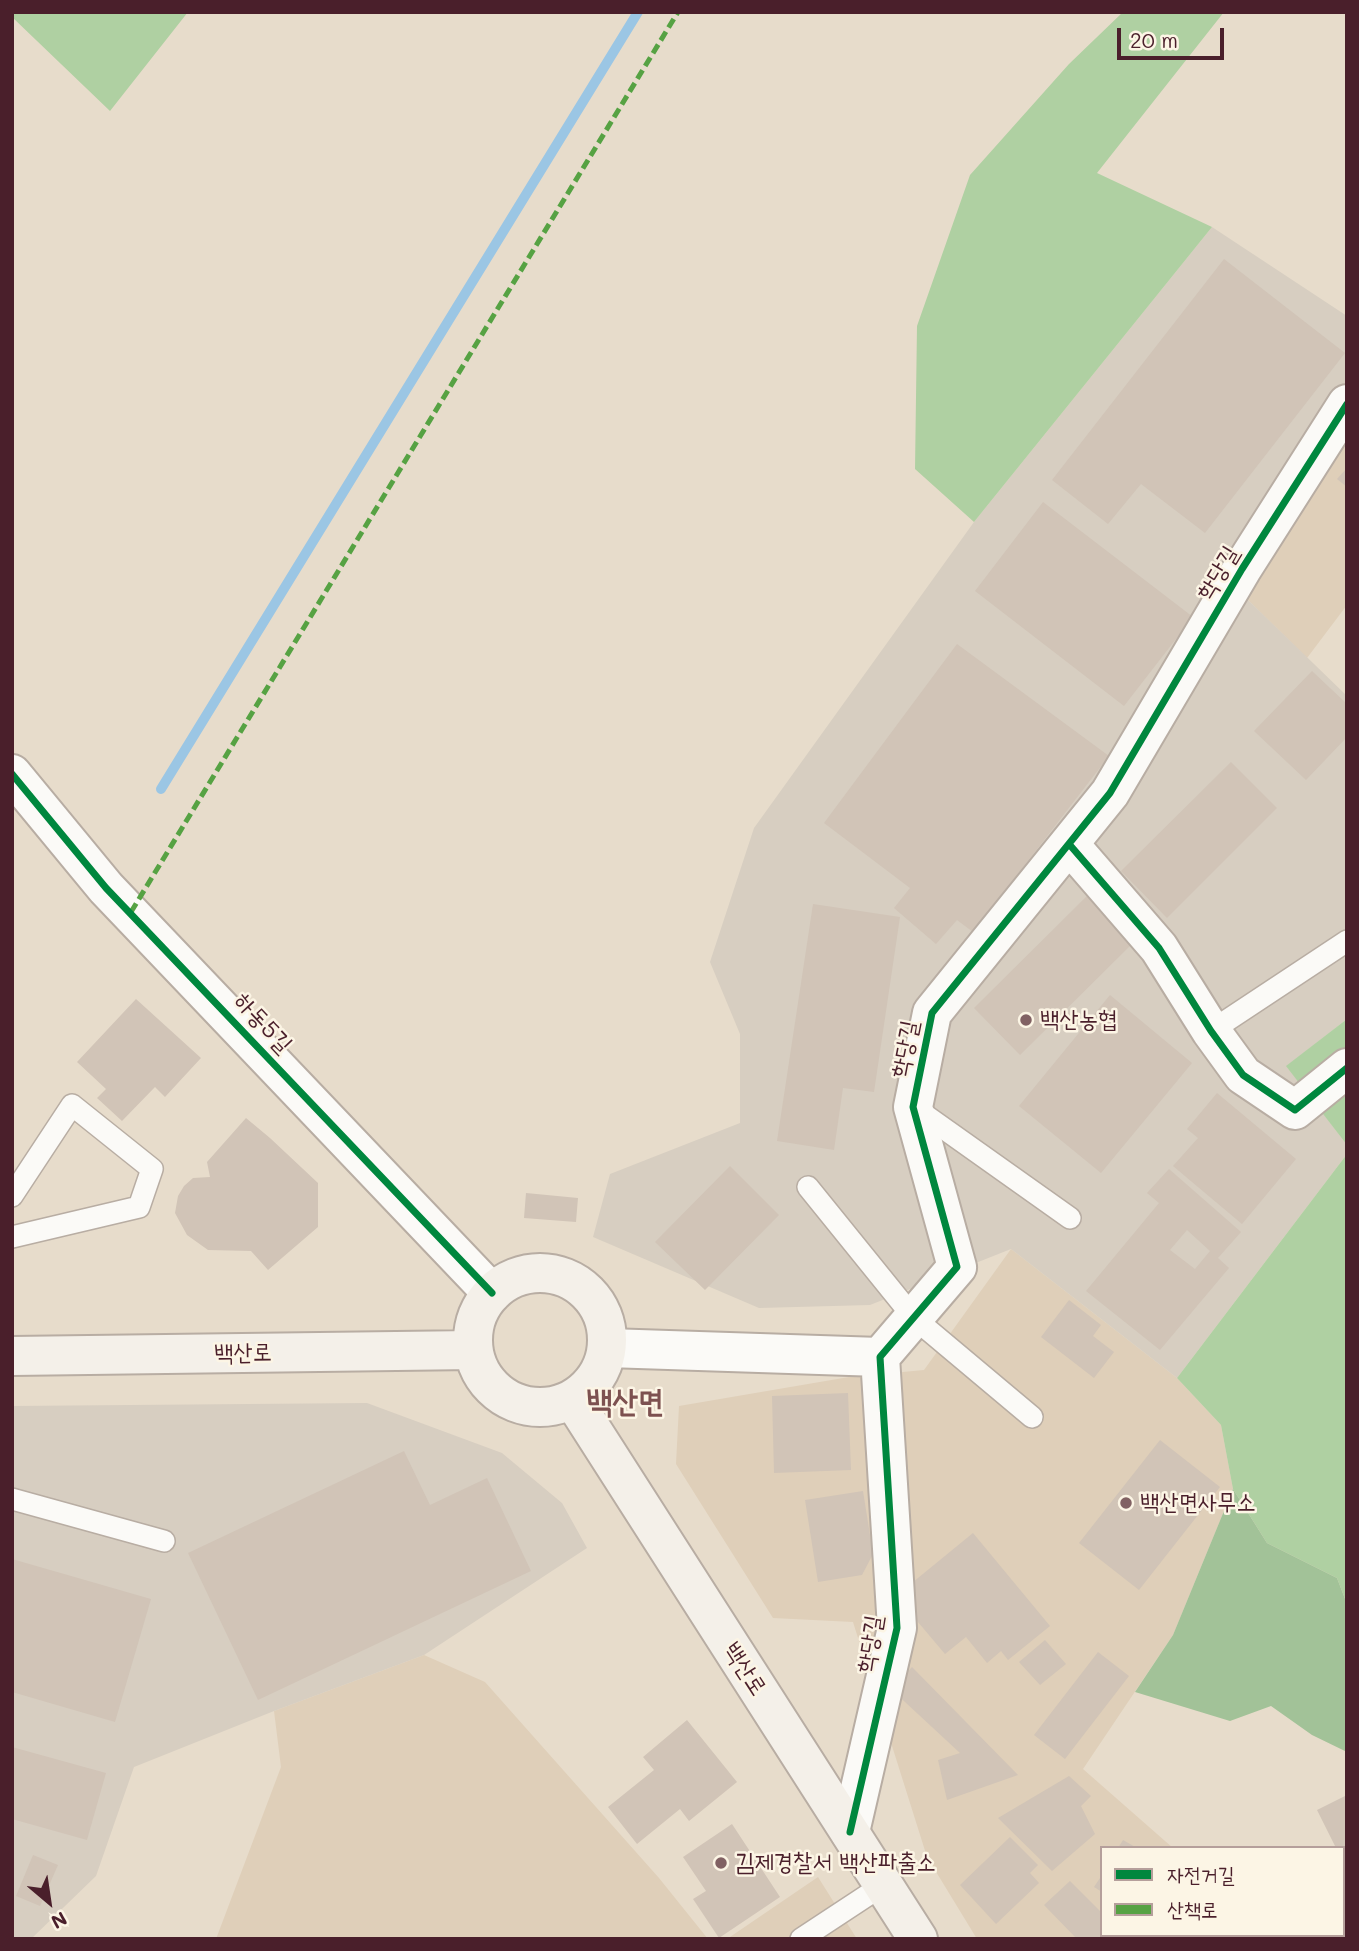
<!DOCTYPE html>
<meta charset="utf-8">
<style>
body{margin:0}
#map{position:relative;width:1359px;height:1951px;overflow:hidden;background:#e7dccb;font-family:Mali,"Poor Story",sans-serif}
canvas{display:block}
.frame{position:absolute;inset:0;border:14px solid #4a1f2b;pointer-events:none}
.legend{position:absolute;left:1100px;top:1846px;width:245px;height:91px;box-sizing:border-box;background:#fcf5e5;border:2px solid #b59f9b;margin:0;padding:9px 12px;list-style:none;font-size:21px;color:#4a1f2b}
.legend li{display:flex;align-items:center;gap:14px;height:35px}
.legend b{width:35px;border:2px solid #b59f9b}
.north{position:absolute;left:14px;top:1867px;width:70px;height:70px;-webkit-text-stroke:5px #fcf5e5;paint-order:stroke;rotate:151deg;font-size:19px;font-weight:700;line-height:28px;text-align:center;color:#4a1f2b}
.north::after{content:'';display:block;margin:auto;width:24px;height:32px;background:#4a1f2b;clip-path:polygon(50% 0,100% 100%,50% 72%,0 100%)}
.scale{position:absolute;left:1117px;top:28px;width:107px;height:32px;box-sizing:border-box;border:4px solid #4a1f2b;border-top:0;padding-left:9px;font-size:21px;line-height:24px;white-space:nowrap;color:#4a1f2b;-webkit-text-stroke:5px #fcf5e5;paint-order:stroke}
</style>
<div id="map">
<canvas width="1359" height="1951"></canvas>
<div class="frame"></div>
<ul class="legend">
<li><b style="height:9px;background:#00873e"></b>자전거길</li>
<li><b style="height:9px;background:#56a243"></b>산책로</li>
</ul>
<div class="north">N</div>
<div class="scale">20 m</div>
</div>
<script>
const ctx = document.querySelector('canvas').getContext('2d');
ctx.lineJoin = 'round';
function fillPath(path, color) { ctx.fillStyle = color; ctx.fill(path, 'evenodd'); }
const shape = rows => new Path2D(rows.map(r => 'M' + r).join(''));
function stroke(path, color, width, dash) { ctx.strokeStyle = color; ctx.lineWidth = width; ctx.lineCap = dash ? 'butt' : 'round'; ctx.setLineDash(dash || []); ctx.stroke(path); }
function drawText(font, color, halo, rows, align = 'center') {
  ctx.font = font + ' Mali,"Poor Story",sans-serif'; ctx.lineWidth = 5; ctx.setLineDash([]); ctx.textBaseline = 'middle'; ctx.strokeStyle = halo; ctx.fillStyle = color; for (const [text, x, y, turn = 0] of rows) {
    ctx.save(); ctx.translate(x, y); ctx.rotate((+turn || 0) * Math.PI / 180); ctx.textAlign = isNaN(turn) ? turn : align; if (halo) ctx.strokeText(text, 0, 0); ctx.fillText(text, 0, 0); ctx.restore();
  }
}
fillPath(shape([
 [1347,433,1347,605,1307,658,1246,598],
 [1011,1249,1177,1378,1221,1425,1233,1489,1173,1635,1083,1769,1173,1848,1102,1848,1102,1935,1210,1935,1214,1939,977,1939,927,1857,853,1622,773,1618,676,1464,679,1406,849,1377,924,1370],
 [424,1655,485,1682,659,1878,708,1939,216,1939,281,1767,274,1711],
 [818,1877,857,1939,727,1939]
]), '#dfcfb9');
fillPath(shape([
 [1212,227,1347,316,1347,433,1246,598,1347,696,1347,1019,1287,1066,1347,1145,1347,1154,1177,1378,1011,1249,870,1305,759,1308,593,1237,610,1174,740,1123,740,1034,710,962,754,828,974,522],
 [367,1403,502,1453,562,1503,587,1548,424,1655,274,1711,134,1767,96,1876,31,1939,12,1939,12,1406]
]), '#d7cec1');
fillPath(shape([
 [12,12,188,12,110,111,12,17],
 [1123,12,1224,12,1097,173,1212,227,974,522,915,469,917,326,970,175,1069,64],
 [1347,1019,1347,1145,1286,1066],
 [1347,1154,1347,1604,1337,1578,1267,1543,1233,1489,1221,1425,1177,1378]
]), '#afd0a2');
fillPath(shape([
 [1233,1489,1267,1543,1337,1578,1347,1604,1347,1752,1312,1735,1271,1706,1230,1721,1135,1692,1173,1635]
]), '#a2c298');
stroke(shape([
 [161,789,638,12]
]), '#9bc6e4', 10);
fillPath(shape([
 [1224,259,1345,353,1205,533,1141,484,1108,524,1052,480],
 [1347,468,1347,487,1337,479],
 [1043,502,1193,617,1124,706,975,591],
 [957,644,1109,756,973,932,957,920,936,944,894,908,910,888,824,823],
 [1312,671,1347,704,1347,737,1306,780,1254,731],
 [1231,762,1277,808,1167,918,1121,871],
 [1091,892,1137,939,1020,1055,974,1008],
 [813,904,900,917,874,1092,843,1088,834,1150,777,1141],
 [1110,995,1192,1063,1101,1173,1019,1106],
 [136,999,201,1058,165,1097,155,1087,122,1121,97,1098,106,1089,77,1062],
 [1217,1093,1296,1159,1242,1224,1173,1166,1198,1138,1187,1129],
 [246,1118,270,1138,318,1183,318,1227,268,1270,251,1251,208,1250,187,1235,175,1213,178,1196,184,1186,193,1178,210,1177,207,1162],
 [730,1166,779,1215,705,1290,655,1242],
 [1169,1169,1241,1232,1218,1258,1229,1268,1160,1350,1086,1291,1159,1203,1147,1193],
 [1187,1230,1210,1251,1195,1269,1170,1250],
 [526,1193,578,1198,576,1222,524,1218],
 [1069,1300,1101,1325,1093,1336,1114,1352,1094,1378,1041,1337],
 [848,1393,851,1470,774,1473,772,1396],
 [1160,1440,1220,1487,1139,1590,1079,1543],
 [404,1451,430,1505,487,1478,531,1571,258,1700,188,1553],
 [863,1491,873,1554,862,1575,818,1582,805,1500],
 [973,1533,1050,1626,1008,1660,1001,1651,987,1663,966,1637,945,1654,896,1596],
 [12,1559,151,1599,115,1722,12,1692],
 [1045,1640,1066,1664,1040,1685,1019,1662],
 [1098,1652,1129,1676,1065,1759,1034,1735],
 [912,1667,1018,1775,947,1800,938,1760,960,1753,891,1689],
 [687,1720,737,1782,689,1821,680,1809,637,1844,608,1807,654,1770,643,1757],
 [12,1747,106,1773,87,1840,12,1819],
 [1069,1776,1091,1796,1081,1806,1095,1834,1052,1871,998,1818],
 [1345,1796,1347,1799,1347,1854,1343,1855,1343,1848,1336,1848,1317,1810],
 [732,1824,780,1897,719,1938,693,1899,706,1891,683,1857],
 [1010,1837,1038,1865,1030,1873,1039,1883,996,1924,960,1885],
 [1123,1840,1137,1848,1118,1848],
 [33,1855,58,1865,40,1906,16,1896],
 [1347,1863,1347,1922,1343,1914,1343,1864],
 [1102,1875,1102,1892,1094,1887],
 [1070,1881,1102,1913,1102,1935,1123,1935,1127,1939,1077,1939,1044,1905]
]), '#d1c4b7');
const lane = shape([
 [1211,1031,1347,941],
 [915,1108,1070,1218],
 [808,1187,914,1318,1032,1417],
 [12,1196,72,1105,152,1169,139,1207,12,1237],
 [12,1499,164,1541],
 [801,1939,883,1885]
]);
const street = shape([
 [12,774,106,888,492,1293],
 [1069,844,1159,948,1211,1031,1243,1075,1295,1110,1347,1068],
 [608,1348,880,1357],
 [850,1832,897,1628,880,1357,957,1267,913,1107,932,1013,1110,793,1242,569,1347,404]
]);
const secondary = shape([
 '473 1340a67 67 0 1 1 134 0a67 67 0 1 1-134 0Z',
 [12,1356,473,1350],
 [573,1400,918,1939]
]);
stroke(lane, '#b8ada3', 24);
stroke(street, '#b8ada3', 42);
stroke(secondary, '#b8ada3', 42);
stroke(lane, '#fbfaf7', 21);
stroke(street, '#fbfaf7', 38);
stroke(secondary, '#f4f0e9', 38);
stroke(shape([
 [131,912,678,12]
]), '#56a243', 5, [10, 5]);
stroke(shape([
 [12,774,106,888,492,1293],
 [1069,844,1159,948,1211,1031,1243,1075,1295,1110,1347,1068],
 [850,1832,897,1628,880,1357,957,1267,913,1107,932,1013,1110,793,1242,569,1347,404]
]), '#00873e', 7);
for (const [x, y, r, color] of [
 [1026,1020,7,"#816163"],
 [1126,1503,7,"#816163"],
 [721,1863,7,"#816163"]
]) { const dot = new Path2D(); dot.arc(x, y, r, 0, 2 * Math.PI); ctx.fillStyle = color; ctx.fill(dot); stroke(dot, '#fcf5e5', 2.5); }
drawText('24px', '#4a1f2b', '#fcf5e5', [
 ["학당길",1218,573,-59],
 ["하동5길",263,1023,47],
 ["학당길",905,1049,-79],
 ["백산로",243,1353,-1],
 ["학당길",870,1644,-81],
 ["백산로",745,1669,57]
]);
drawText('24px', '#4a1f2b', '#fcf5e5', [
 ["백산농협",1040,1020],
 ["백산면사무소",1140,1503],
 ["김제경찰서 백산파출소",735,1863]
], 'left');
drawText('bold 32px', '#7d5150', '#fcf5e5', [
 ["백산면",625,1402]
]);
</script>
